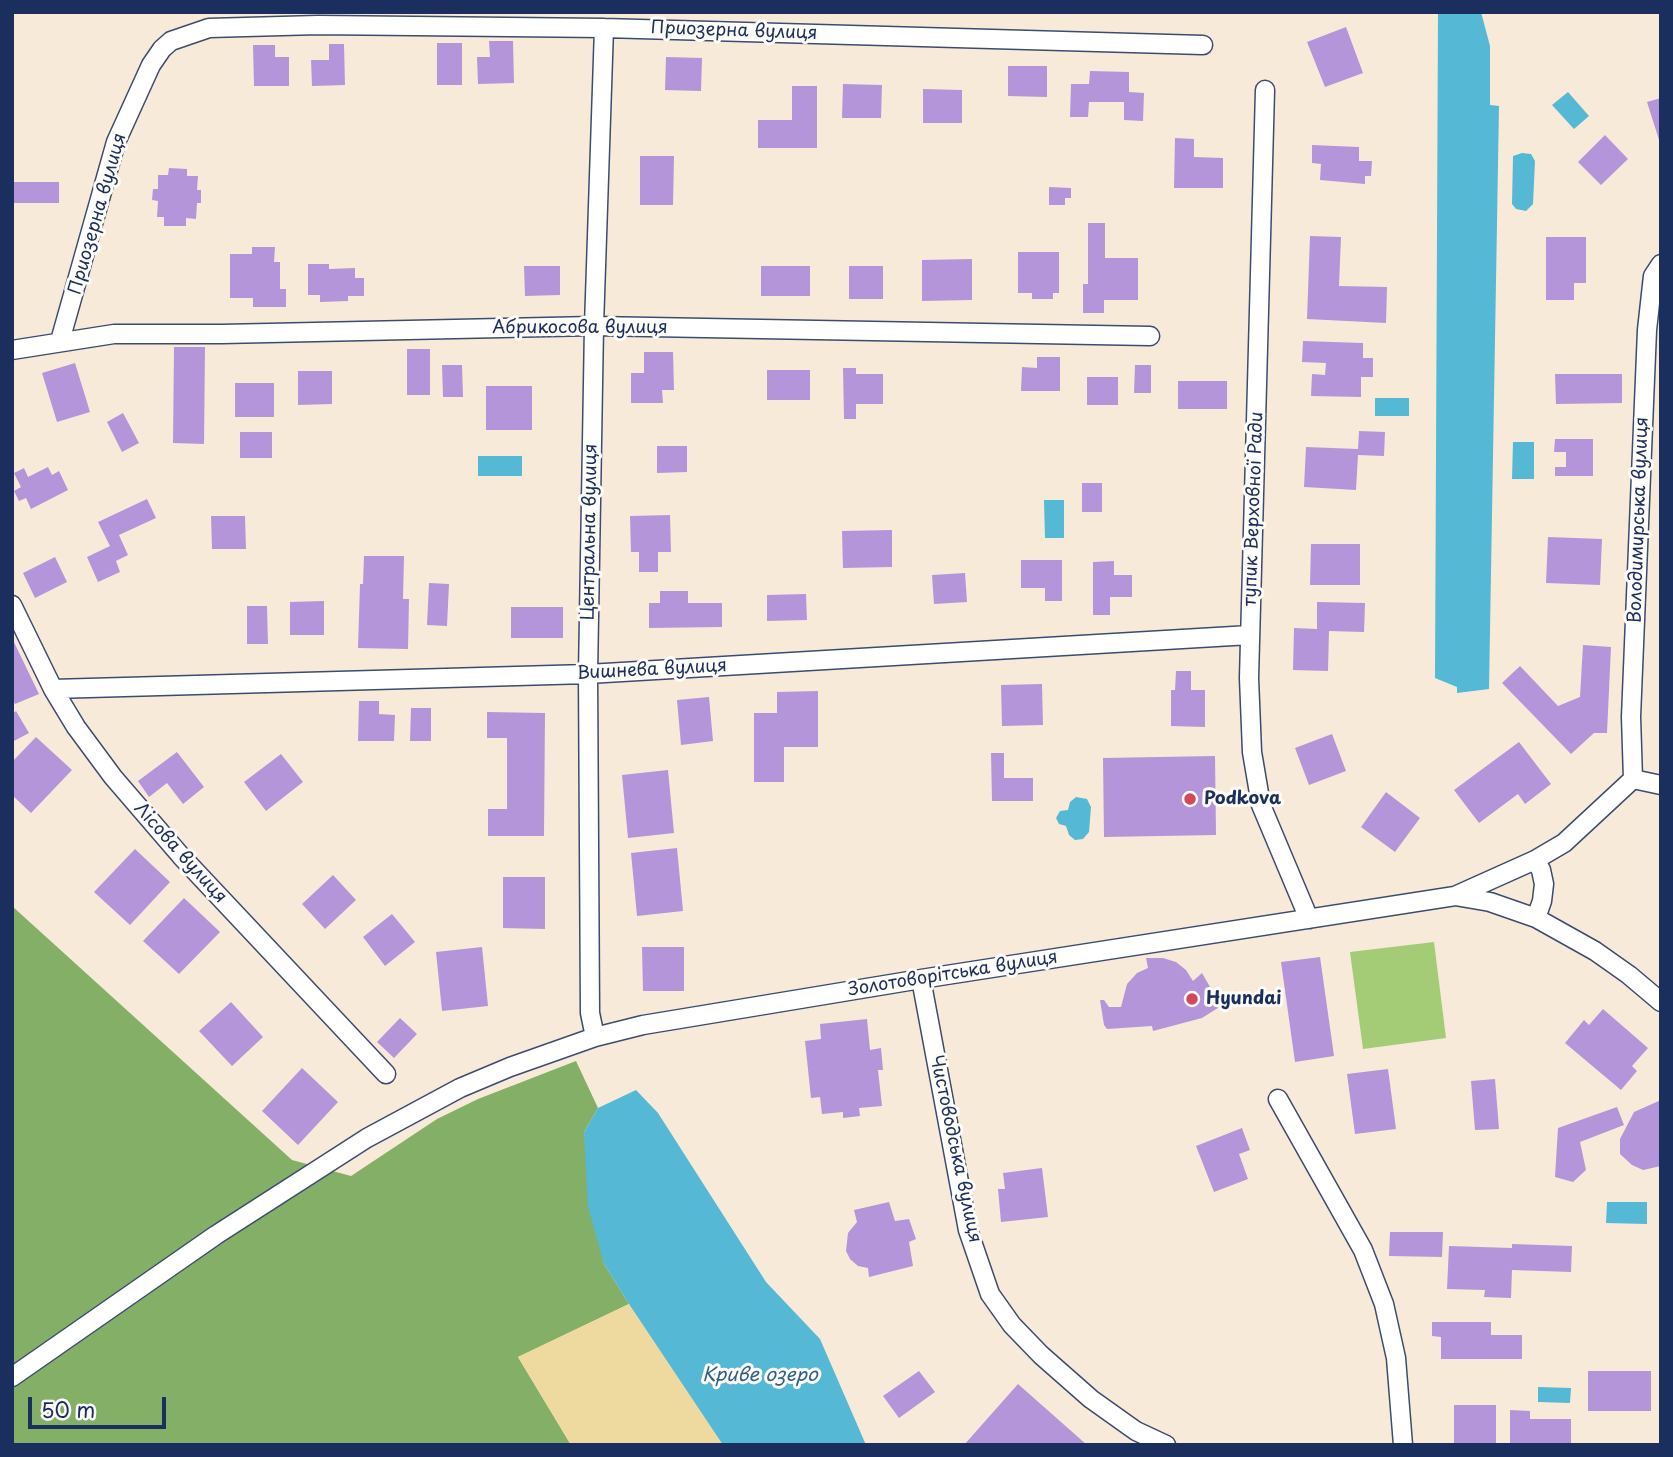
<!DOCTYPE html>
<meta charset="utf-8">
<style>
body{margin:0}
#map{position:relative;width:1673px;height:1457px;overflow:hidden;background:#f8ead9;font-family:"Playpen Sans",sans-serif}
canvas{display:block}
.frame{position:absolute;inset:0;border:14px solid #1b2f5e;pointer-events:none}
.scale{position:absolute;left:28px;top:1397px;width:138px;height:32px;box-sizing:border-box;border:4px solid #1b2f5e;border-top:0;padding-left:9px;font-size:21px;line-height:24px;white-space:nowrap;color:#1b2f5e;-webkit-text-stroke:5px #fdfcf7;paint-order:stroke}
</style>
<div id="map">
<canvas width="1673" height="1457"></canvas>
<div class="frame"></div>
<div class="scale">50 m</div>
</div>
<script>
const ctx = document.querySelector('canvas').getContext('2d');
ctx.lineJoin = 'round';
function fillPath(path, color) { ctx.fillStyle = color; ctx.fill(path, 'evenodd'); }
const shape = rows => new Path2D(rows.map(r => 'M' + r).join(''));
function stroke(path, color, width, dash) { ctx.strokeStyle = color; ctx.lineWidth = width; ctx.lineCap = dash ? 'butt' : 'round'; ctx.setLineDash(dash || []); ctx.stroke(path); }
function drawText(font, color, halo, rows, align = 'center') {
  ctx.font = font + ' "Playpen Sans",sans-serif'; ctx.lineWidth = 6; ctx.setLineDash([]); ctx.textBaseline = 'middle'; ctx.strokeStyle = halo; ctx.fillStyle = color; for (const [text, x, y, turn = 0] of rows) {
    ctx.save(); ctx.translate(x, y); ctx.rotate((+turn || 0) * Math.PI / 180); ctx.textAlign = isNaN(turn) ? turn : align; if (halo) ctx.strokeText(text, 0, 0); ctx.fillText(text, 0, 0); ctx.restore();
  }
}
fillPath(shape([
 [1434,942,1446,1038,1363,1049,1350,952]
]), '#a4cb76');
fillPath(shape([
 [12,906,292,1160,351,1176,437,1119,478,1099,576,1061,598,1108,584,1132,604,1264,629,1304,518,1357,571,1445,12,1445]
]), '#83af67');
fillPath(shape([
 [629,1304,723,1445,571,1445,518,1357]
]), '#eeda9e');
fillPath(shape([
 [1438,12,1481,12,1490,46,1490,105,1499,106,1489,689,1457,693,1457,687,1435,678],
 [1568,92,1589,116,1574,129,1552,105],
 [1522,153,1531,154,1535,161,1533,204,1526,211,1516,209,1512,204,1513,156],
 [1375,398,1409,398,1409,416,1375,416],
 [1513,442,1534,442,1534,479,1512,479],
 [478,456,522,456,522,476,478,476],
 [1044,500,1064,500,1064,538,1045,538],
 [1076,797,1087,799,1091,807,1089,832,1083,839,1075,840,1069,835,1066,826,1059,824,1056,818,1060,811,1068,810,1070,802],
 [636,1090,658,1113,766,1282,820,1339,866,1445,723,1445,629,1304,604,1264,588,1207,584,1132,598,1108],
 [1607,1202,1647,1202,1647,1224,1606,1223],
 [1538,1387,1571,1388,1570,1403,1538,1402]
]), '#55b8d4');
fillPath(shape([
 [1346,27,1363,73,1325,87,1307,42],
 [489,41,513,41,514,83,478,84,477,57,490,57],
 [437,43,462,43,462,85,437,85],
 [329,44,344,44,345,85,312,86,311,60,329,60],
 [253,45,275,45,275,57,289,57,289,86,254,86],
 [666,57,702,58,701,91,665,90],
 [1008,66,1047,66,1047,97,1008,96],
 [1090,71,1129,72,1129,92,1144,93,1143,121,1124,120,1124,102,1089,102,1088,117,1070,117,1071,84,1089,84],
 [843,84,882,85,881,118,842,118],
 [792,86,817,86,817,148,758,148,758,120,792,120],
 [923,89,962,90,962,123,923,123],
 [1661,98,1661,143,1660,143,1647,102],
 [1605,135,1628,159,1601,185,1578,162],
 [1175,138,1194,139,1194,157,1223,158,1223,188,1174,188],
 [1312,145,1359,147,1359,161,1372,161,1371,176,1365,176,1365,184,1320,180,1321,164,1312,163],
 [640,156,674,156,673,205,640,205],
 [169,168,187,169,187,176,198,176,197,190,201,190,201,203,197,203,196,219,186,218,186,226,164,226,164,217,157,217,158,201,152,200,153,189,158,189,158,175,168,175],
 [12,182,59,182,59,203,12,203],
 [1049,187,1071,188,1071,198,1065,198,1065,205,1049,205],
 [1088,223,1105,223,1105,258,1138,258,1138,300,1104,300,1104,313,1083,313,1083,284,1088,284],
 [1310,236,1341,237,1339,286,1387,287,1386,323,1307,319],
 [1546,237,1586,237,1586,283,1574,283,1574,300,1546,300],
 [252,247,275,247,274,262,280,262,280,289,286,289,286,307,253,307,253,298,230,298,230,254,252,254],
 [1018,252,1059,252,1059,293,1053,293,1053,299,1032,299,1032,293,1018,293],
 [972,259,972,300,922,301,922,260],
 [308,264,329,264,329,269,355,268,355,278,364,278,364,296,348,296,348,301,320,302,320,295,308,295],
 [524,266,560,266,560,295,525,296],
 [761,266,810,266,810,296,761,296],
 [849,266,883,266,883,299,849,299],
 [1303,341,1363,343,1363,358,1373,358,1373,377,1361,377,1361,397,1311,396,1312,374,1325,375,1326,363,1302,362],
 [174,347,205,347,204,444,173,443],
 [407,349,430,349,430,395,407,395],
 [644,352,673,352,674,390,662,390,663,403,631,403,631,373,644,373],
 [1037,357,1060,357,1060,391,1021,391,1022,367,1037,368],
 [75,363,90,412,57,422,42,373],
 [442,365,462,365,463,397,443,397],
 [1135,365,1151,365,1151,393,1134,393],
 [843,368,856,368,856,374,883,374,883,404,856,404,856,419,844,419],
 [767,370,810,370,810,400,767,400],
 [298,371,332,371,332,404,298,405],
 [1555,374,1622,374,1622,403,1556,404],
 [1087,377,1118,377,1118,405,1087,405],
 [1178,381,1227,381,1227,409,1178,409],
 [235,383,274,383,274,417,235,417],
 [486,386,532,386,532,430,486,430],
 [123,413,139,443,122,452,107,422],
 [1359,431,1385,432,1384,456,1358,455,1356,490,1304,487,1306,447,1358,449],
 [240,432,272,432,272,458,240,458],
 [1555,439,1593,439,1593,476,1555,476,1555,467,1566,467,1566,452,1554,452],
 [657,446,687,446,687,472,657,473],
 [48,467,52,475,59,471,68,490,31,509,26,498,19,501,14,491,21,487,14,473,24,468,28,477],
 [1082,483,1102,483,1102,512,1082,512],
 [147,499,156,518,119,535,128,555,116,561,120,572,98,582,87,557,110,546,98,522],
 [670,515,671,552,658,552,658,572,639,572,639,552,631,552,630,516],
 [211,516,245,516,246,549,212,549],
 [892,530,892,567,843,568,842,531],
 [1548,537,1602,539,1600,585,1546,583],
 [1311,544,1360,544,1360,585,1310,585],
 [364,556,404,556,403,599,409,599,408,649,358,648,360,584,363,584],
 [55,557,67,582,35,598,23,573],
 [1021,560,1062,560,1062,601,1045,601,1045,588,1021,588],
 [1114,561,1114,575,1132,575,1132,597,1110,597,1110,615,1093,615,1093,562],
 [965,573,967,602,934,604,932,575],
 [429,583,449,584,447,626,427,625],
 [660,591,688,591,688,603,722,603,722,627,649,628,649,603,660,603],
 [806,594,807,620,767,621,767,595],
 [324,601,324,635,290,635,290,602],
 [1317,602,1365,603,1364,632,1329,631,1328,671,1293,670,1294,628,1317,629],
 [247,606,267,606,268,644,247,644],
 [511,607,563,607,563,638,511,638],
 [12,638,39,694,15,704,12,698],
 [1583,645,1611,647,1607,733,1594,733,1571,754,1502,683,1520,666,1558,706,1580,697],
 [1176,671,1191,671,1191,690,1205,690,1205,727,1171,726,1171,690,1175,690],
 [1042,684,1043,725,1002,726,1001,685],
 [818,691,818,747,784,747,784,782,754,782,754,713,777,713,777,692],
 [709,697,713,741,681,745,677,700],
 [359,701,379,701,379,714,395,715,394,741,358,741],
 [411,708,431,708,431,741,410,741],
 [16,711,29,733,12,742,12,714],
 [487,712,545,713,544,836,488,836,488,809,507,809,507,738,487,738],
 [1332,734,1346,771,1309,785,1295,748],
 [36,737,72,770,31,813,12,795,12,762],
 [1519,742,1551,784,1525,804,1518,794,1479,823,1454,790],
 [177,752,204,787,183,804,167,783,149,797,138,781],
 [991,753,1004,753,1004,778,1033,778,1033,801,992,801],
 [281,754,303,782,266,811,244,782],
 [1215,756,1216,835,1104,837,1103,758],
 [668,770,674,833,628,838,622,775],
 [1386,792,1420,818,1395,852,1361,827],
 [677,848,683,911,637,916,631,853],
 [135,849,170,882,130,925,94,892],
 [333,875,356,900,325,929,302,904],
 [503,877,545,877,545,929,503,928],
 [184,898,220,932,179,974,143,941],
 [392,914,415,942,385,966,363,937],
 [482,947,488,1006,442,1011,436,952],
 [642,947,684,947,684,991,643,991],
 [1320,957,1334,1056,1295,1062,1281,962],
 [1146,958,1163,958,1176,962,1186,970,1193,981,1202,973,1221,1006,1202,1018,1153,1031,1152,1026,1107,1029,1104,1025,1100,1000,1104,1000,1109,1007,1121,1007,1127,984,1137,973,1148,968],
 [231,1002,263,1037,232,1066,199,1031],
 [1603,1009,1648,1048,1632,1066,1637,1071,1621,1090,1565,1043,1584,1020,1589,1025],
 [400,1018,417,1034,394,1058,377,1042],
 [867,1019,870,1050,881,1048,883,1070,878,1070,882,1106,859,1108,860,1116,843,1118,843,1112,822,1114,820,1097,811,1098,805,1041,821,1039,820,1024],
 [302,1068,338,1102,298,1145,262,1111],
 [1388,1069,1396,1129,1355,1134,1347,1074],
 [1495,1079,1499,1129,1475,1130,1471,1081],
 [1661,1100,1661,1166,1643,1170,1632,1165,1620,1154,1620,1139,1634,1112],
 [1617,1107,1624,1125,1580,1142,1586,1170,1573,1182,1555,1177,1558,1128],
 [1242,1128,1250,1150,1239,1154,1248,1179,1214,1192,1196,1146],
 [1042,1168,1048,1217,1001,1222,998,1189,1005,1189,1003,1173],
 [889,1202,895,1221,909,1219,916,1239,909,1242,913,1266,869,1277,868,1268,858,1266,850,1259,846,1251,848,1233,857,1222,854,1210],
 [1390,1232,1443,1232,1442,1257,1389,1256],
 [1512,1244,1572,1246,1571,1272,1512,1270,1511,1298,1484,1297,1485,1290,1447,1289,1449,1246,1512,1248],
 [1432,1322,1491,1322,1491,1335,1522,1335,1522,1359,1441,1359,1441,1337,1432,1336],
 [919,1371,935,1392,899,1418,883,1396],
 [1588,1371,1651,1371,1651,1411,1588,1411],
 [1018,1384,1087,1445,964,1445],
 [1454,1405,1496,1405,1496,1445,1454,1445],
 [1510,1410,1530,1411,1530,1419,1571,1419,1571,1445,1510,1445]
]), '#b495da');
const street = shape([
 [1265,90,1249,678,1252,752,1261,805,1309,919],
 [60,341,116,142,151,65,162,49,171,41,209,28,318,25,604,28,1203,45],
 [12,350,114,334,222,334,594,326,1150,336],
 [12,605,53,689,76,727,113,777,181,856,386,1074],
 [53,689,588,674,1250,635],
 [1633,779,1631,717,1647,330,1653,276,1661,264],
 [1633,779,1661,785],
 [1535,860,1541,870,1544,884,1542,901,1536,918],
 [1457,895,1535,860,1564,843,1633,779],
 [921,979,968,1230,990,1294,1012,1325,1041,1355,1091,1399,1136,1431,1166,1445],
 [595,1037,590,1013,588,674,594,326,604,28],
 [1278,1099,1363,1250,1384,1304,1396,1358,1403,1445],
 [12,1377,216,1235,367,1138,460,1088,510,1067,595,1037,643,1025,921,979,1455,896,1490,902,1536,918,1595,951,1629,975,1661,1002]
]);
stroke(street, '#3c4b70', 21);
stroke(street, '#fff', 18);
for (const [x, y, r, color] of [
 [1190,799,7,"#d1495b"],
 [1192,999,7,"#d1495b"]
]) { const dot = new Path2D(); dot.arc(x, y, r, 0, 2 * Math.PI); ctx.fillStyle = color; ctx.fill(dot); stroke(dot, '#fdfcf7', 2.5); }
drawText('18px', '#1b2f5e', '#fdfcf7', [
 ["Приозерна вулиця",734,31,2],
 ["Приозерна вулиця",98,214,-74],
 ["Абрикосова вулиця",580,328],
 ["тупик Верховної Ради",1254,509,-88],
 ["Володимирська вулиця",1639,520,-88],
 ["Центральна вулиця",590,532,-89],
 ["Вишнева вулиця",652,670,-3],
 ["Лісова вулиця",180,853,48],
 ["Золотоворітська вулиця",953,974,-9],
 ["Чистоводська вулиця",955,1149,78]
]);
drawText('bold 18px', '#1b2f5e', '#fdfcf7', [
 ["Podkova",1204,799],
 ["Hyundai",1206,999]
], 'left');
drawText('italic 19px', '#2f5f87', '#fdfcf7', [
 ["Криве озеро",760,1376]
]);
</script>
